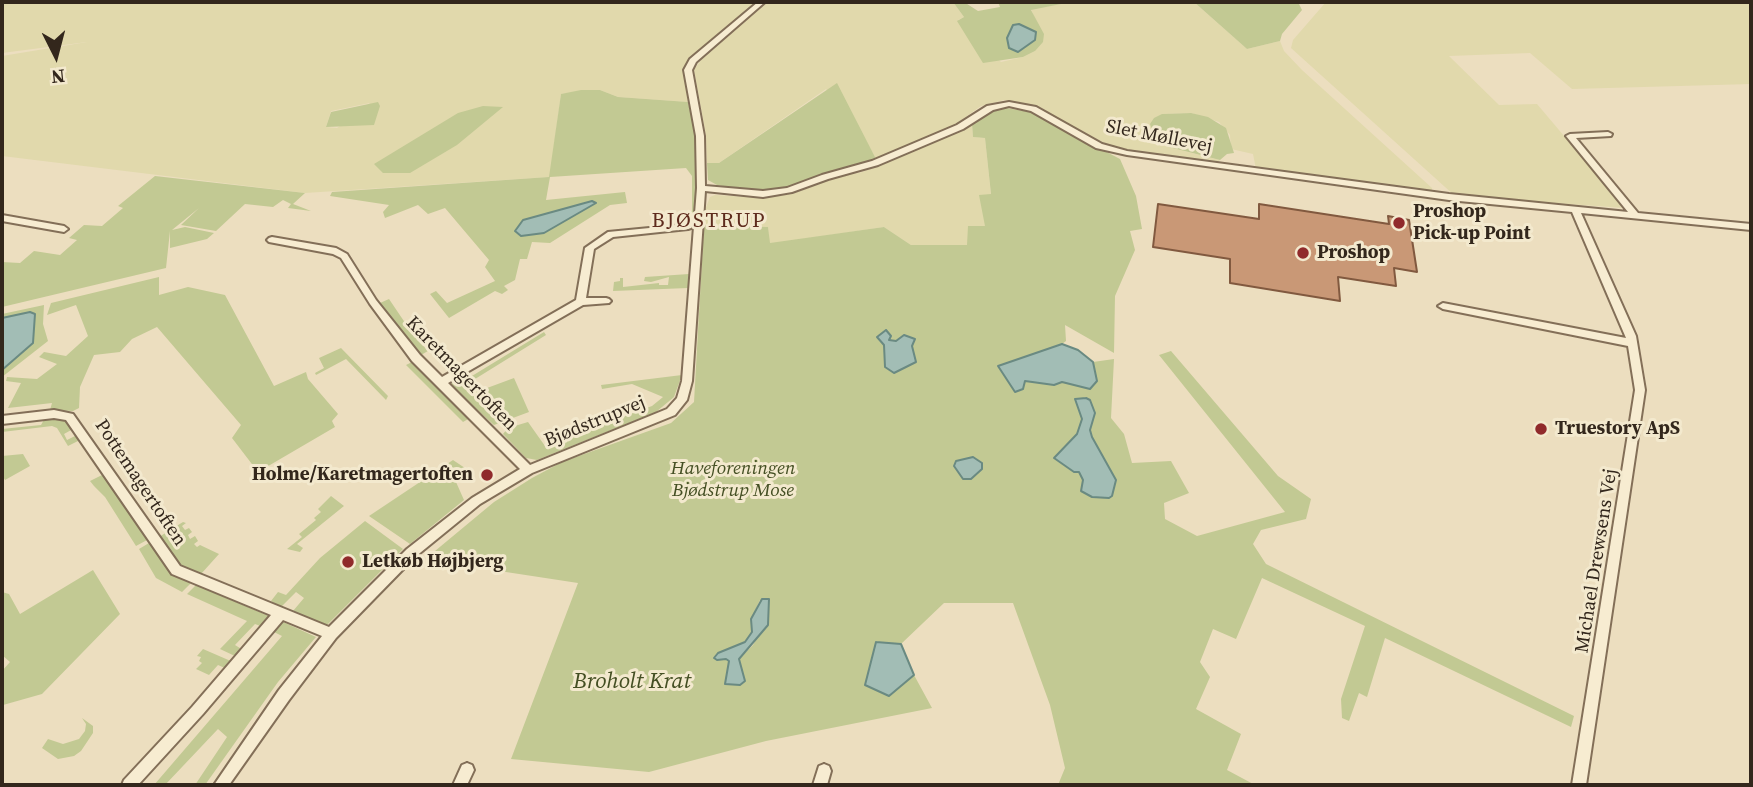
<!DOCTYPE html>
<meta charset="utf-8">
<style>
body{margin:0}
#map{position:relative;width:1753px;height:787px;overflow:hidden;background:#ecdebf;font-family:"Source Serif 4",serif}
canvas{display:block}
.frame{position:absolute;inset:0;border:4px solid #33271c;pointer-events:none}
.north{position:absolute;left:21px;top:21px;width:70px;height:70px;-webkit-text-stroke:5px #f3e9ce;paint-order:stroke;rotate:174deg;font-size:19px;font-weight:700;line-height:28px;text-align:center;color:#33271c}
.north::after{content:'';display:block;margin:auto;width:24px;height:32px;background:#33271c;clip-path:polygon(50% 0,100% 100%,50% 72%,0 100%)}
</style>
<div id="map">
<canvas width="1753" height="787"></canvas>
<div class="frame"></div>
<div class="north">N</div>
</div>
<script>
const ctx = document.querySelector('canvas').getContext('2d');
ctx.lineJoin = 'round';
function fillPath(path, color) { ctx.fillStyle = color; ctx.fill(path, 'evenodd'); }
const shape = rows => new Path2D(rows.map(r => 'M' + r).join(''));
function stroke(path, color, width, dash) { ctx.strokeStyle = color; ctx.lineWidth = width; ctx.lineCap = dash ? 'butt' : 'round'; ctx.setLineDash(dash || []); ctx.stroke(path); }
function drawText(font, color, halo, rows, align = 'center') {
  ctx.font = font + ' "Source Serif 4",serif'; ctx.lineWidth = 6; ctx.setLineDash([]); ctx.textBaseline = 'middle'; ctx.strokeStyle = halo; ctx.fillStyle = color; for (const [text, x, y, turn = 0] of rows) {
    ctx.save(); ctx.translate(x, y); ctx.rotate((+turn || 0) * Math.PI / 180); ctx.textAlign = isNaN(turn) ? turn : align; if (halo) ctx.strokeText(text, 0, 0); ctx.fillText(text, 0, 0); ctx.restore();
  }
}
fillPath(shape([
 [2,2,757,2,698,51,683,68,688,102,618,97,600,90,561,94,550,177,305,193,2,156,2,56,87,42,2,53],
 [370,103,337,128,326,127,331,111],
 [768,2,953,2,964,17,958,20,1001,62,1023,57,1035,51,1038,27,1031,9,1060,4,1060,2,1194,2,1247,49,1280,41,1284,51,1302,70,1432,188,1432,193,1256,169,1253,154,1231,149,1230,135,1219,122,1191,113,1162,114,1184,151,1220,160,1216,163,1112,147,1037,107,1004,100,981,106,953,126,876,159,866,141,826,89,719,163,707,163,706,135,694,70,701,60],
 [1326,2,1751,2,1751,84,1572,89,1530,53,1449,56,1499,105,1537,104,1625,208,1455,196,1291,48,1293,40],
 [972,124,973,137,985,138,991,195,985,226,968,245,911,245,884,227,769,244,768,227,704,225,705,210,710,197,715,195,765,198,795,193,841,175,859,173,882,165]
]), '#e1d9ac');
fillPath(shape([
 [953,2,964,2,978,11,1000,7,998,2,1060,2,1061,4,1031,10,1044,34,1043,42,1035,51,1023,57,983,63,957,21,964,17],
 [1194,2,1298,2,1302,10,1282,34,1280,41,1247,49],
 [837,83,876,159,824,173,790,186,772,189,746,190,717,185,708,180,707,163,719,163],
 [581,90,600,90,618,97,688,102,695,134,696,167,699,179,696,224,684,223,686,220,680,216,671,219,671,216,692,211,692,176,686,168,550,177,546,200,625,192,627,203,610,205,550,243,532,242,527,259,520,259,515,280,504,286,508,290,502,294,495,291,449,318,430,294,436,291,447,303,495,281,485,267,489,260,445,208,428,214,418,205,385,218,383,212,389,205,330,196,332,192,549,177,561,94],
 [378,102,380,106,374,125,326,127,331,112],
 [483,106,503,107,457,145,410,173,383,173,374,164,458,113],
 [1006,108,1030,112,1120,159,1136,196,1142,229,1130,231,1135,250,1115,296,1114,353,1065,325,1066,341,1062,344,999,366,1025,381,1053,385,1061,382,1090,389,1097,381,1093,362,1114,359,1111,418,1124,434,1132,463,1171,461,1189,493,1164,503,1165,519,1197,536,1285,512,1159,355,1171,351,1278,476,1311,499,1306,519,1261,530,1253,544,1266,564,1574,716,1571,727,1385,638,1367,697,1359,693,1349,721,1342,718,1341,699,1365,626,1262,578,1236,639,1213,629,1200,662,1210,677,1196,709,1241,734,1227,770,1255,785,1058,785,1065,768,1050,705,1013,603,944,603,901,644,876,642,889,696,914,675,932,708,766,741,649,772,511,759,578,583,447,563,429,556,494,502,532,478,562,462,671,423,694,402,704,225,768,227,770,243,884,227,911,245,967,245,968,226,985,226,979,195,991,194,985,138,973,137,972,124,996,110],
 [1095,413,1090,430,1092,437,1116,480,1109,498,1081,491,1083,480,1079,471,1055,458,1077,434,1082,419],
 [760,600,761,630,753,645,739,659,745,681,729,661,718,653,745,642,752,632,751,619],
 [1191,113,1208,117,1226,128,1234,153,1227,154,1220,160,1169,147,1155,137,1150,124,1154,118,1162,114],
 [155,176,305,193,293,204,311,211,288,208,291,204,283,200,273,207,245,204,216,231,181,225,199,208,172,230,185,227,214,233,207,239,170,248,170,231,166,268,2,307,2,262,20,263,34,251,60,255,77,240,69,238,84,225,102,226,123,208,118,206],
 [689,274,688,288,613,291,614,282,620,281,620,278,623,278,623,287,659,283,659,285,668,285,669,277,651,282,644,281,645,277],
 [159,277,159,295,188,287,225,295,274,386,306,372,308,379,338,414,332,421,335,427,258,472,232,438,241,425,157,327,132,339,120,352,94,355,80,387,79,408,73,411,50,410,52,403,8,408,21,383,6,381,7,377,37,379,57,364,39,357,44,352,66,356,88,336,76,305,47,315,51,303],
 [389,299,414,336,428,351,421,355,416,351,388,318,380,303],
 [44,305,43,324,48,341,2,377,2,370,33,343,35,314,30,312,2,318,2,314],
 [544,332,546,335,467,384,479,391,514,378,529,412,494,425,450,385,458,378,467,379],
 [341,348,388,396,386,400,346,359,316,375,315,373,324,368,319,358],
 [412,362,470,418,463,422,406,365],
 [682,375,674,397,656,412,537,460,526,458,503,434,508,428,528,422,545,446,550,444,652,406,663,397,632,384,602,389,601,385],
 [45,418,66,421,73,429,64,434,67,440,77,435,80,440,68,446,57,428,52,426,2,432,2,429,41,425],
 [23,454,30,466,5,480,2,475,2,456],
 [453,460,468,470,456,482,464,500,410,544,369,516],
 [102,475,104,476,147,540,136,546,105,497,94,486,90,481],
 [331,496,344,506,297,544,303,548,300,552,287,549,302,537,299,534,316,520,314,518,321,512,318,509],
 [365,521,403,549,327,625,293,611,304,598,296,592,281,607,271,601,278,592,286,595,320,558],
 [183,522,186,523,182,526,185,530,189,528,192,532,188,535,190,539,195,536,198,541,194,544,197,547,200,545,219,554,201,574,181,565,159,537],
 [149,543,173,575,191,583,182,592,156,578,139,549],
 [93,570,120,614,42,694,3,705,2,671,10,662,2,655,2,592,9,594,20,614],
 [196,585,271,617,263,627,255,624,235,645,243,650,237,657,220,649,247,621,187,594],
 [281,621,316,637,278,682,205,785,195,785,227,737,218,729,165,785,154,785,282,636,272,631],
 [203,649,233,662,227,669,218,665,209,675,196,669,202,663,199,661,201,657,197,656],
 [82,718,93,726,93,733,81,751,74,756,58,759,42,748,48,739,63,744,79,739,85,731,86,724]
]), '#c2c993');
const water = shape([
 [1019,24,1036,32,1035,40,1018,52,1009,48,1007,38,1013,25,1019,24],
 [592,201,596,203,544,233,521,236,515,231,523,220,592,201],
 [30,312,35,314,33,343,2,370,2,318,30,312],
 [886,330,891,336,889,340,896,341,904,335,915,339,912,346,916,362,894,373,885,367,884,345,877,337,886,330],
 [1062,344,1078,350,1093,362,1097,381,1090,389,1062,382,1054,385,1025,381,1023,389,1015,392,998,366,1062,344],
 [1086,398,1090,400,1095,413,1090,430,1092,437,1116,480,1112,496,1109,498,1092,497,1081,491,1083,480,1079,472,1074,472,1054,458,1077,434,1082,419,1075,399,1086,398],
 [973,457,982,463,982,469,971,479,963,479,954,466,956,461,973,457],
 [762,599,769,599,768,625,739,659,745,681,740,685,725,684,729,661,726,659,717,660,714,658,718,653,745,642,752,632,751,619,762,599],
 [876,642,901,644,914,675,889,696,865,685,876,642]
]);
fillPath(water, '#a2bdb5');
stroke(water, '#6a8a82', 2);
const building = shape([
 [1158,204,1259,219,1259,204,1389,224,1388,216,1409,220,1417,272,1394,268,1396,286,1338,277,1340,301,1230,283,1230,259,1153,247,1158,204]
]);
fillPath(building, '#c99876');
stroke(building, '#81593f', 2);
const minor = shape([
 [758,2,765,2,696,62,692,70,704,136,705,186,763,191,787,188,822,175,872,161,957,125,987,106,1009,102,1036,107,1102,144,1127,151,1449,194,1628,212,1566,136,1570,134,1608,132,1612,134,1611,136,1576,138,1638,213,1751,224,1751,230,1581,213,1636,336,1645,390,1586,785,1572,785,1635,390,1628,346,1443,309,1438,306,1443,303,1626,338,1572,212,1449,200,1127,155,1096,148,1031,111,1009,106,993,110,963,129,878,165,828,179,792,192,763,197,705,191,692,381,687,400,675,415,532,473,480,504,415,557,336,638,289,700,229,785,214,785,279,690,322,636,283,620,203,714,138,785,122,785,124,780,192,707,271,615,172,574,66,420,54,418,2,424,2,416,54,410,73,414,180,566,329,627,407,549,472,498,520,469,412,361,370,304,341,258,333,254,269,242,267,240,269,238,272,237,336,248,347,254,376,300,420,355,442,377,576,300,585,248,608,232,691,224,691,228,688,229,613,237,594,249,586,298,606,298,609,299,611,301,609,303,583,305,448,383,530,465,667,409,677,398,682,381,697,188,696,136,684,70,690,59,758,2],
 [2,215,64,226,68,229,64,232,2,221,2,215],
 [467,763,472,765,474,770,467,785,453,785,462,765,467,763],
 [824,764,829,766,831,771,827,785,813,785,819,766,824,764]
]);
stroke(minor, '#836f58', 4);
fillPath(minor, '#f7ecd1');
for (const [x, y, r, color] of [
 [1399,223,7,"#902a2b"],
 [1303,253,7,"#902a2b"],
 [1541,429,7,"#902a2b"],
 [487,475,7,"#902a2b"],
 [348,562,7,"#902a2b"]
]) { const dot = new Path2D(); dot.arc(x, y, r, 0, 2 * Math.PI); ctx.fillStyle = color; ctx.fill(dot); stroke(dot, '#f3e9ce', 2.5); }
drawText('19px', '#33271c', '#f3e9ce', [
 ["Slet Møllevej",1159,137,11],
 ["Karetmagertoften",461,374,46],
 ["Bjødstrupvej",595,422,-22],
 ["Pottemagertoften",140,483,56],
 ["Michael Drewsens Vej",1597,561,-81]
]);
drawText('bold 19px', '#33271c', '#f3e9ce', [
 ["Proshop",1413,212],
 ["Pick-up Point",1413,234],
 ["Proshop",1317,253],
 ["Truestory ApS",1555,429],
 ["Holme/Karetmagertoften",473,475,"right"],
 ["Letkøb Højbjerg",362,562]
], 'left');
drawText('italic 19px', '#444f23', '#f3e9ce', [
 ["Haveforeningen",733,469],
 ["Bjødstrup Mose",733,491]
]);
ctx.letterSpacing = '2px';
drawText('21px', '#5e2b1d', '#f3e9ce', [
 ["BJØSTRUP",709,222]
]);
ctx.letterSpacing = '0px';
drawText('italic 23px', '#444f23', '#f3e9ce', [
 ["Broholt Krat",632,682]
]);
</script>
